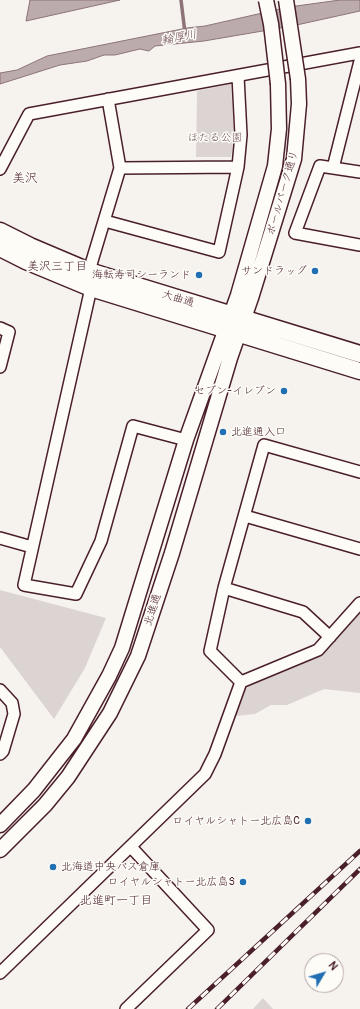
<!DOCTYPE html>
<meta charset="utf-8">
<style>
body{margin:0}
#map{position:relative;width:360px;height:1009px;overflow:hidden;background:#f6f3ef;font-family:Pangolin,sans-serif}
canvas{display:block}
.north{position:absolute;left:304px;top:953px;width:40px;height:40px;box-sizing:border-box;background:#fdfcf7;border:1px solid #b5a4a5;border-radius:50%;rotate:52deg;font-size:11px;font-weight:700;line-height:16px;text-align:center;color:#4a1f2b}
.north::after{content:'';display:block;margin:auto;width:14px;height:18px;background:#1f6fb2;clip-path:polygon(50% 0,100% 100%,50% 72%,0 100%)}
</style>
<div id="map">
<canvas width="360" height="1009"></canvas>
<div class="north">N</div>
</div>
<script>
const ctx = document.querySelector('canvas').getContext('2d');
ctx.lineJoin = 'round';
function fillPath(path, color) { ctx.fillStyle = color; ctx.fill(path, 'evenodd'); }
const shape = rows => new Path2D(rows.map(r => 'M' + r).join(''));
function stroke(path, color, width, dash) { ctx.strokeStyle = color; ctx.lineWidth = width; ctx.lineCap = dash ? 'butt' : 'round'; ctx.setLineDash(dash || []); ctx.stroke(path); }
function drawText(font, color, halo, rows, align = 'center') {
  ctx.font = font + ' Pangolin,"Klee One",sans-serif'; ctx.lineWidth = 3; ctx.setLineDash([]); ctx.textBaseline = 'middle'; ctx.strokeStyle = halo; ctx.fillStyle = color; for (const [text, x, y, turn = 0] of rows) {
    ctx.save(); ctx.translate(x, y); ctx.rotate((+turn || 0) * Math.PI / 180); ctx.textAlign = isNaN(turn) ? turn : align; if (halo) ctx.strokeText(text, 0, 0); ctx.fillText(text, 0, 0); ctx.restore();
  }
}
fillPath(shape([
 [231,84,234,137,231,157,196,157,197,91],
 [0,590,106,618,85,668,54,719,0,647],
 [360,603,360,693,324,689,287,705,271,705,255,714,236,716,241,682,318,650],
 [263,998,273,1009,253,1009]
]), '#dcd4d2');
const water = shape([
 [30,0,120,0,26,21,30,0],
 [340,0,360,0,360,11,292,26,204,41,155,46,149,51,140,49,115,55,104,55,87,61,60,65,0,84,0,73,17,70,47,56,187,28,205,26,289,7,340,0]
]);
fillPath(water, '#bbabac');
stroke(water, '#8e7378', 1);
stroke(shape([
 [181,0,185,33]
]), '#8e7378', 3.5);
const minor = shape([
 [108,99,120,168,89,271,91,288,24,585,76,594,101,541,133,426,186,440],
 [120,168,238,167],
 [333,168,360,61],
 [0,169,29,114,360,53],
 [360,172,320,166,295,233,360,245],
 [105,221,219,252,238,167,241,135,238,76],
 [0,328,9,332,0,367],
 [245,516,360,549],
 [0,538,32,547],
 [224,588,303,612,330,637],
 [241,682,210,651,224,588,264,445,360,472],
 [0,690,12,703,14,714,3,751,0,754],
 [0,973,205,774,215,754,241,682,318,650,360,603],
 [126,1009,208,930,131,847]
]);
const tertiary = shape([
 [0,825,34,790,74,739,109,676,122,648,186,440,238,295,275,166,279,129,278,84],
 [0,850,45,805,68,777,110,713,138,656,172,553,230,358,251,298,294,159,299,104,298,79]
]);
const secondary = shape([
 [0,231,30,246,89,271,360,354],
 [0,248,26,261,91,288,360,371]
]);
stroke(minor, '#4a1f2b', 14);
stroke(tertiary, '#4a1f2b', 17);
stroke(secondary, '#4a1f2b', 19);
stroke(minor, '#fdfcf7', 11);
stroke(tertiary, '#fdfcf7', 14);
stroke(secondary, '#fdfcf7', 16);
const rail = shape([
 [188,1009,360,851],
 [217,1009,360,869]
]);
stroke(rail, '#4a1f2b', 4.5);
stroke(rail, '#fdfcf7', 3, [9]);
const tertiaryBridge = shape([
 [266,0,271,24,278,84],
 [286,0,298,79]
]);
stroke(tertiaryBridge, '#4a1f2b', 17, []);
stroke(tertiaryBridge, '#fdfcf7', 14);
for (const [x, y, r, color] of [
 [315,271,4,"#1f6fb2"],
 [199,275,4,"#1f6fb2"],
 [284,391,4,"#1f6fb2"],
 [223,432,4,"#1f6fb2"],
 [308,821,4,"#1f6fb2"],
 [53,867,4,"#1f6fb2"],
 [243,882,4,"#1f6fb2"]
]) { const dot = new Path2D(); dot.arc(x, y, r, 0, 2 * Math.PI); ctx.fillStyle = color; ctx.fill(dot); stroke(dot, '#fdfcf7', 1.5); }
drawText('11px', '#6e4c55', '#fdfcf7', [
 ["ほたる公園",215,138]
]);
drawText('11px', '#4a1f2b', '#fdfcf7', [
 ["ボールパーク通り",283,193,-74],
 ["大曲通",178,299,17],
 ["北進通",153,610,-72]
]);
drawText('11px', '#4a1f2b', '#fdfcf7', [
 ["サンドラッグ",307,271],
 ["海転寿司シーランド",191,275],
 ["セブン-イレブン",276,391],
 ["北進通入口",231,432,"left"],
 ["ロイヤルシャトー北広島C",300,821],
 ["北海道中央バス倉庫",61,867,"left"],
 ["ロイヤルシャトー北広島S",235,882]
], 'right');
drawText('italic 12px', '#725058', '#fdfcf7', [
 ["輪厚川",179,38,-11]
]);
drawText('12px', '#4a1f2b', '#fdfcf7', [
 ["美沢三丁目",57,267],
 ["北進町一丁目",116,901]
]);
drawText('13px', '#4a1f2b', '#fdfcf7', [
 ["美沢",25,179]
]);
</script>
